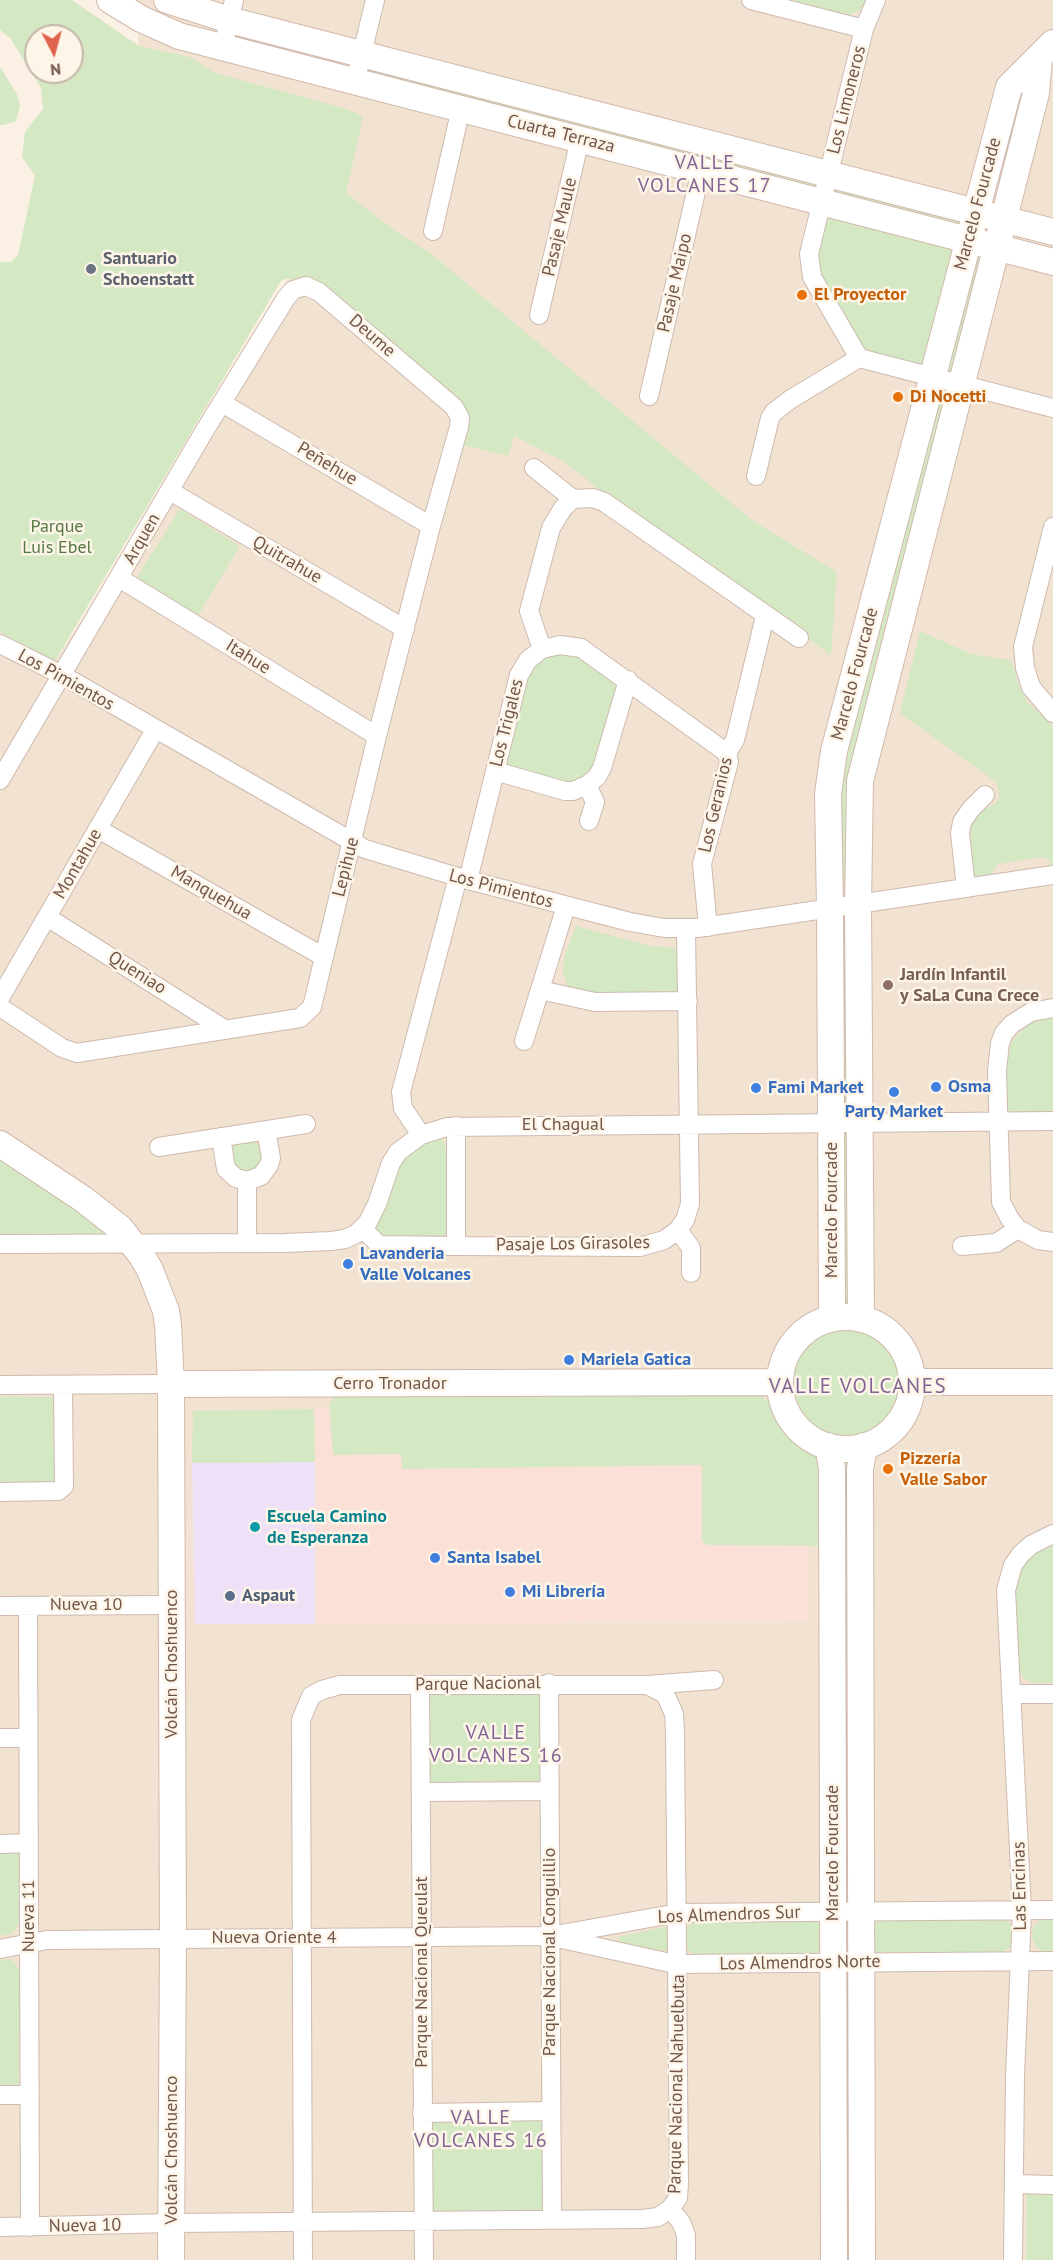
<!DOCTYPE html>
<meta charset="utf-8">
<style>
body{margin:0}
#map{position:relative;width:1053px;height:2260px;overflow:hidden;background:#fbf0e4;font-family:"PT Sans",sans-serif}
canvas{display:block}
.north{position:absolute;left:24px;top:24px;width:60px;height:60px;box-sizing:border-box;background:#fef5e9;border:2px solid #c6b5a9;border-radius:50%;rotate:174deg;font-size:16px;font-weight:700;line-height:24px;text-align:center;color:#72564a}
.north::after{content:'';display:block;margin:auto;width:21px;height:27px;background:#e0644d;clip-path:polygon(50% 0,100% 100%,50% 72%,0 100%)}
</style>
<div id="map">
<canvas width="1053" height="2260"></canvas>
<div class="north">N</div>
</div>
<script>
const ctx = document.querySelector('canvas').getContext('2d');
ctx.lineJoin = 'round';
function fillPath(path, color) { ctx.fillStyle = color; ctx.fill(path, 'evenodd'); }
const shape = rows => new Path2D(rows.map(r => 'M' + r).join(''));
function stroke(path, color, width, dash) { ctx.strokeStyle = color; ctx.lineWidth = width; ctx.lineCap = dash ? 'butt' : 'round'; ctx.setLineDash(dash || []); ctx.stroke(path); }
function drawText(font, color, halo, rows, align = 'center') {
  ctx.font = font + ' "PT Sans",sans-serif'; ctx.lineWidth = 5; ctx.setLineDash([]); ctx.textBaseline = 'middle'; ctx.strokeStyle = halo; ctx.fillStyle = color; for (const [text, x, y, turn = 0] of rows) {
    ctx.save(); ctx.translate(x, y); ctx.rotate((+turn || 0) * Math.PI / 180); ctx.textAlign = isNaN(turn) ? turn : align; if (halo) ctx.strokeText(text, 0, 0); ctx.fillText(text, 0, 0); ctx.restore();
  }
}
fillPath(shape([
 [136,0,1053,0,1053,2260,0,2260,0,632,55,661,202,435,288,278,139,46]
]), '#f2e2d2');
fillPath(shape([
 [756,1407,809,1469,808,1621,315,1624,314,1409]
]), '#fbe0d8');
fillPath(shape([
 [315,1462,315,1624,195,1624,192,1463]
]), '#ede0f7');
fillPath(shape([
 [0,0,72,0,139,46,190,57,215,73,347,109,363,117,346,193,394,230,430,253,753,521,837,572,831,655,621,506,563,461,514,436,508,456,463,445,460,403,325,285,312,278,296,280,288,278,281,281,55,661,0,632,0,262,11,262,18,255,35,176,22,157,25,132,43,109,41,88,10,38,0,30],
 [36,36,72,36,72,72,36,72],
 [796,0,867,0,861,9,848,16,795,3],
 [0,67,17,94,20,105,16,121,3,125,0,125],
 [368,67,815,179,818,186,815,189,367,74],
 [837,187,963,218,963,226,835,194],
 [829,216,954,247,926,367,868,354,832,299,816,264,822,221],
 [977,255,982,257,954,371,950,372,947,371],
 [940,389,948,391,848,783,849,879,842,884,837,785],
 [180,509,240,546,197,617,136,579],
 [920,631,971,654,1011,660,1017,680,1027,702,1053,726,1053,867,1051,867,1049,860,1042,857,998,864,989,876,975,878,968,871,964,834,976,808,987,808,995,804,999,798,999,792,996,782,900,713],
 [558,653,575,655,616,684,617,694,593,773,576,785,509,768,507,763,526,679,534,666,545,657],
 [844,920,847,921,848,1109,844,1110,841,1109,840,921],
 [576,926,650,946,681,948,681,996,585,997,569,989,563,973,564,958],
 [1053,1016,1053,1115,1011,1116,1008,1112,1006,1072,1011,1043,1019,1033,1029,1024],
 [848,1130,851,1301,846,1305,843,1304,840,1131],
 [440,1137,443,1140,449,1156,447,1239,381,1242,373,1231,383,1212,395,1173,405,1156,419,1144],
 [253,1141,261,1147,263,1167,240,1176,228,1154,230,1149,237,1142],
 [0,1160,96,1220,105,1232,104,1235,0,1235],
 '793 1383a53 53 0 1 1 106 0a53 53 0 1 1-106 0Z',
 [343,1396,762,1396,774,1409,781,1426,789,1437,820,1456,822,1546,708,1545,702,1541,702,1465,402,1469,401,1454,333,1455,329,1404,334,1398],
 [0,1397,53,1397,58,1400,57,1483,0,1486],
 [314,1409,315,1462,192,1463,193,1411],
 [846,1463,849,1464,850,1902,844,1902,843,1464],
 [1053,1542,1053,1683,1033,1683,1024,1679,1019,1670,1014,1592,1019,1570,1034,1551],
 [426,1694,544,1694,544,1786,426,1787],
 [0,1849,18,1852,20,1856,19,1923,13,1933,0,1936],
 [1041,1919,1053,1919,1053,1952,1044,1952,1036,1947,1032,1936,1033,1928],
 [876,1920,1006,1920,1015,1928,1014,1945,1001,1953,875,1952,870,1947,873,1922],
 [691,1922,820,1922,823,1925,823,1950,815,1953,694,1954,687,1949,686,1943,686,1929],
 [664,1927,669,1929,669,1949,665,1951,621,1942,617,1937],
 [11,1959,20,1970,19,2083,18,2086,0,2088,0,1960],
 [847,1976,849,1977,854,2260,843,2260,844,1978],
 [545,2116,546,2213,429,2213,430,2119],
 [1027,2193,1053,2193,1053,2260,1026,2260]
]), '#d4e8c3');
const street = shape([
 [751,0,864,29],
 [876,0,864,29,809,254,812,277,859,358,1053,408],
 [223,47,234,0],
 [355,82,375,0],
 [433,231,461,108],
 [539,315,580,139],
 [649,396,701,170],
 [222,403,431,526],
 [534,468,573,499],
 [756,476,770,418,774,412,791,399,859,358],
 [170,491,405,629],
 [1053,527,1023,647,1025,668,1031,687,1053,713],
 [119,578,377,736],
 [0,644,62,675,365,849,468,880,630,922,664,928,697,928,1053,875],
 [542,649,529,611,551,528,563,508,573,499,593,498,604,502,799,638],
 [495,771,565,791,573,791,587,785,597,777,602,768,628,680],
 [0,780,202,435,286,298,293,290,306,286,319,292,454,407,460,418,459,427,431,526,377,736,312,1007,300,1018,77,1053,62,1048,0,1007],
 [587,785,595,802,589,821],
 [98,829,324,957],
 [468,880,519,675,528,660,542,649,560,645,581,648,727,753],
 [966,888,960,833,962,822,971,809,985,795],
 [47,917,226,1030],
 [708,927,702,864,729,762,727,753,735,740,765,616],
 [540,990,595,1002,688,1001],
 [0,998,155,730],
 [1053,1008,1031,1012,1012,1024,1004,1033,1000,1043,997,1071,1001,1202,1010,1219,1018,1229,1038,1240,1053,1242],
 [524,1041,566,906],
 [421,1135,403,1108,401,1092,458,877],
 [221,1137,226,1169,236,1178,247,1181,261,1176,269,1165,271,1158,266,1130],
 [159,1147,306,1124],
 [363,1229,379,1245,456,1246,640,1247,664,1240,678,1230,685,1220,690,1204,686,929],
 [678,1230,691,1248,691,1273],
 [247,1243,247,1181],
 [0,1244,285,1243,331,1241,345,1239,356,1234,368,1222,377,1204,391,1163,398,1152,421,1135,447,1127,1053,1121],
 [456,1246,456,1126],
 [962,1246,996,1243,1018,1229],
 [0,1385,171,1384],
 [0,1492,58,1491,64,1486,63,1385],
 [0,1606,172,1605],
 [28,1606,30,2227],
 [549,1683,552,2220],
 [420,1685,424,2260],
 [1013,1694,1053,1694],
 [0,1738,28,1738],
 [421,1792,550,1791],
 [0,1844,29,1843],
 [557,1938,675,1964,1053,1961],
 [0,1949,47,1940,550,1936,678,1913,1053,1910],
 [0,2095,30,2095],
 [422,2113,551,2111],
 [1015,2184,1053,2185],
 [670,2209,681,2222,686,2235,686,2260],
 [0,2227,171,2223,642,2219,658,2217,670,2209,678,2198,679,2183,675,1732,674,1714,667,1698,663,1693,647,1685],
 [303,2260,301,1720,311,1696,322,1690,340,1685,647,1685,714,1680],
 [1013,2260,1015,2076,1022,1911,1006,1590,1013,1565,1021,1554,1031,1545,1053,1534]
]);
const secondary = shape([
 [110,0,141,19,179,36,1053,262],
 [167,0,229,20,1053,232],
 [0,1144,83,1199,120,1228,142,1256,150,1270,166,1311,168,1325,171,1384,173,1939,171,2260],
 '780 1383a66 66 0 1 1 132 0a66 66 0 1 1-132 0Z',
 [832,1318,830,908,828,794,834,751,1009,87,1053,43],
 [861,1319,858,905,860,781,1036,93,1039,58],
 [912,1382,1053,1382],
 [171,1384,780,1382],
 [828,1446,832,1468,834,2260],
 [862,2260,860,1469,864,1446]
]);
stroke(street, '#cebaae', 20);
stroke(secondary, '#d1b9ab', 28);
stroke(street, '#fff', 18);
stroke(secondary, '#fff', 26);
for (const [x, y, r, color] of [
 [91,269,6,"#6b7280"],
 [802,295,6,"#e8710a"],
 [898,397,6,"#e8710a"],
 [888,985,6,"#8d6e63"],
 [936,1087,6,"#3f7fe0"],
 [756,1088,6,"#3f7fe0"],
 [894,1092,6,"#3f7fe0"],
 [348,1264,6,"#3f7fe0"],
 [569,1360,6,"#3f7fe0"],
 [888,1469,6,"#e8710a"],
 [255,1527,6,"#0f9aa8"],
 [435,1558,6,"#3f7fe0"],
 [510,1592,6,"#3f7fe0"],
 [230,1596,6,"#5c6f8a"]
]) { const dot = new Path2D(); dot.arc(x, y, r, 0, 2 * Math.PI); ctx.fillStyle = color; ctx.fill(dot); stroke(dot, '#fef5e9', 2); }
drawText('18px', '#72564a', '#fef5e9', [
 ["Los Limoneros",847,100,-76],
 ["Cuarta Terraza",561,134,14],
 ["Marcelo Fourcade",978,204,-75],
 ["Pasaje Maule",560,227,-77],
 ["Pasaje Maipo",675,283,-77],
 ["Deume",372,336,41],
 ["Peñehue",327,464,31],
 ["Arquen",142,539,-60],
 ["Quitrahue",287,560,30],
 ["Itahue",248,657,32],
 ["Marcelo Fourcade",855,674,-75],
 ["Los Pimientos",66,680,29],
 ["Los Trigales",507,723,-76],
 ["Los Geranios",716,805,-77],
 ["Montahue",78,864,-60],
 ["Lepihue",346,867,-76],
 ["Los Pimientos",501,889,15],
 ["Manquehua",211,893,30],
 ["Queniao",137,973,32],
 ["El Chagual",563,1125],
 ["Marcelo Fourcade",832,1210,-90],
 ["Pasaje Los Girasoles",573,1244,-1],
 ["Cerro Tronador",390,1384],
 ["Nueva 10",86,1605],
 ["Volcán Choshuenco",172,1664,-90],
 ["Parque Nacional",478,1684,-1],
 ["Marcelo Fourcade",833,1853,-90],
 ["Las Encinas",1020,1886,-91],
 ["Los Almendros Sur",729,1915,-2],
 ["Nueva 11",29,1916,-90],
 ["Nueva Oriente 4",274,1938],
 ["Parque Nacional Conguillio",550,1952,-90],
 ["Los Almendros Norte",800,1963,-1],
 ["Parque Nacional Queulat",422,1972,-90],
 ["Parque Nacional Nahuelbuta",677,2084,-89],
 ["Volcán Choshuenco",172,2150,-90],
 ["Nueva 10",85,2226,-1]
]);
drawText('bold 18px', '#5b616d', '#fef5e9', [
 ["Santuario",103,259],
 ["Schoenstatt",103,280]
], 'left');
drawText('bold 18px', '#c56008', '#fef5e9', [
 ["El Proyector",814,295],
 ["Di Nocetti",910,397],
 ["Pizzería",900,1459],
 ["Valle Sabor",900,1480]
], 'left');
drawText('18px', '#567843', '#fef5e9', [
 ["Parque",57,527],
 ["Luis Ebel",57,548]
]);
drawText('bold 18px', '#785e54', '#fef5e9', [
 ["Jardín Infantil",900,975],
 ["y SaLa Cuna Crece",900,996]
], 'left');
drawText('bold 18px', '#366cbe', '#fef5e9', [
 ["Osma",948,1087],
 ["Fami Market",768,1088],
 ["Party Market",894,1112,"center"],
 ["Lavanderia",360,1254],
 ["Valle Volcanes",360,1275],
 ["Mariela Gatica",581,1360],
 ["Santa Isabel",447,1558],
 ["Mi Librería",522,1592]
], 'left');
drawText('bold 18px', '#0d838f', '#fef5e9', [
 ["Escuela Camino",267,1517],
 ["de Esperanza",267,1538]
], 'left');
drawText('bold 18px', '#4e5e75', '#fef5e9', [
 ["Aspaut",242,1596]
], 'left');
ctx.letterSpacing = '1.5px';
drawText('20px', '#826695', '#fef5e9', [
 ["VALLE",705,163],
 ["VOLCANES 17",705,186],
 ["VALLE",496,1733],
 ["VOLCANES 16",496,1756],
 ["VALLE",481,2118],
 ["VOLCANES 16",481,2141]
]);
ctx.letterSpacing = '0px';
ctx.letterSpacing = '1.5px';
drawText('21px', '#826695', '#fef5e9', [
 ["VALLE VOLCANES",858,1387]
]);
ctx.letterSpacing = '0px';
</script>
